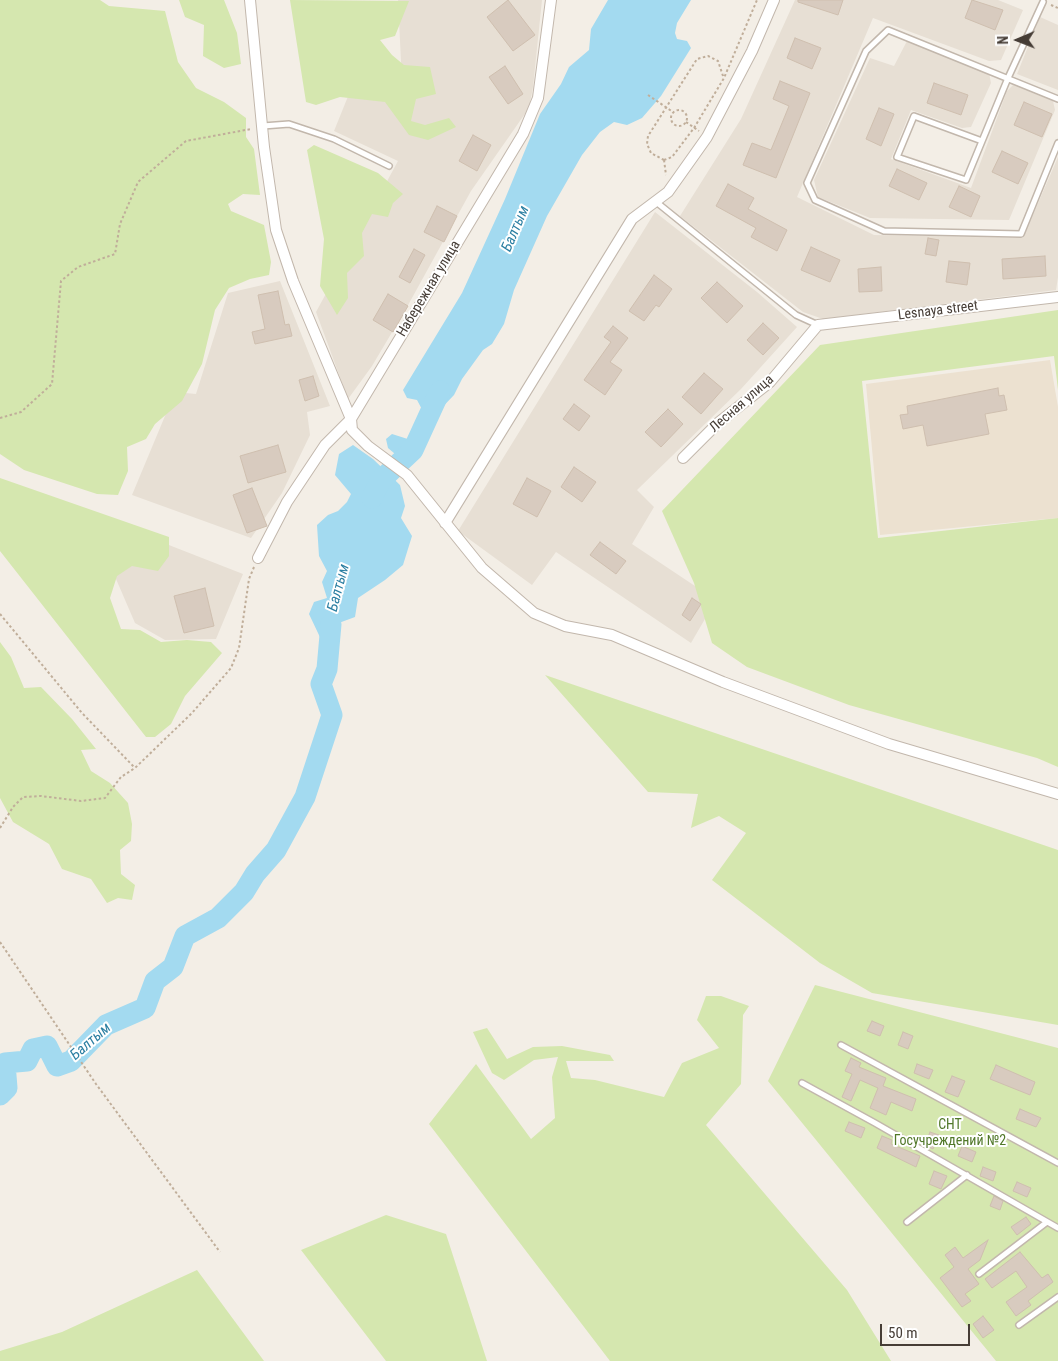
<!DOCTYPE html>
<meta charset="utf-8">
<style>
body{margin:0}
#map{position:relative;width:1058px;height:1361px;overflow:hidden;background:#f3eee6;font-family:"Roboto Condensed",sans-serif}
canvas{display:block}
.north{position:absolute;left:993px;top:15px;width:50px;height:50px;-webkit-text-stroke:4px #fff;paint-order:stroke;rotate:269deg;font-size:14px;font-weight:700;line-height:20px;text-align:center;color:#463d36}
.north::after{content:'';display:block;margin:auto;width:18px;height:22px;background:#463d36;clip-path:polygon(50% 0,100% 100%,50% 72%,0 100%)}
.scale{position:absolute;left:880px;top:1324px;width:90px;height:22px;box-sizing:border-box;border:2px solid #463d36;border-top:0;padding-left:6px;font-size:15px;line-height:18px;white-space:nowrap;color:#463d36;-webkit-text-stroke:4px #fff;paint-order:stroke}
</style>
<div id="map">
<canvas width="1058" height="1361"></canvas>
<div class="north">N</div>
<div class="scale">50 m</div>
</div>
<script>
const ctx = document.querySelector('canvas').getContext('2d');
ctx.lineJoin = 'round';
function fillPath(path, color) { ctx.fillStyle = color; ctx.fill(path, 'evenodd'); }
const shape = rows => new Path2D(rows.map(r => 'M' + r).join(''));
function stroke(path, color, width, dash) { ctx.strokeStyle = color; ctx.lineWidth = width; ctx.lineCap = dash ? 'butt' : 'round'; ctx.setLineDash(dash || []); ctx.stroke(path); }
function drawText(font, color, halo, rows, align = 'center') {
  ctx.font = font + ' "Roboto Condensed",sans-serif'; ctx.lineWidth = 4; ctx.setLineDash([]); ctx.textBaseline = 'middle'; ctx.strokeStyle = halo; ctx.fillStyle = color; for (const [text, x, y, turn = 0] of rows) {
    ctx.save(); ctx.translate(x, y); ctx.rotate((+turn || 0) * Math.PI / 180); ctx.textAlign = isNaN(turn) ? turn : align; if (halo) ctx.strokeText(text, 0, 0); ctx.fillText(text, 0, 0); ctx.restore();
  }
}
fillPath(shape([
 [398,0,542,0,533,87,529,108,471,191,407,307,372,366,348,399,316,312,398,161,334,131,351,89,403,102],
 [795,0,998,0,1023,10,1001,60,989,61,873,18,797,197,874,235,1023,238,1058,157,1058,277,1056,290,823,319,803,312,680,216,741,119],
 [1040,17,1058,25,1058,90,1017,74],
 [907,41,989,73,991,83,971,127,962,128,911,110,891,159,971,188,1007,91,1013,85,1053,101,1055,110,1009,220,870,218,818,197,814,180,870,58,894,66],
 [655,212,757,292,797,327,741,389,637,490,654,507,632,544,716,600,691,643,556,552,532,585,458,531],
 [280,281,330,406,307,412,310,435,282,493,251,538,132,495,175,392,196,394,228,293],
 [151,538,243,574,216,639,165,640,135,623,113,572]
]), '#e7dfd4');
fillPath(shape([
 [1050,360,1058,407,1058,518,880,535,866,384]
]), '#ece1d0');
fillPath(shape([
 [0,0,100,0,109,6,165,11,178,62,196,88,224,102,246,118,246,137,254,149,260,195,243,194,228,204,231,211,264,225,271,262,269,275,250,279,229,288,215,310,202,364,182,401,155,424,146,439,127,447,128,471,118,495,97,494,24,470,0,454],
 [179,0,224,0,237,33,241,64,224,68,203,56,204,25,185,17],
 [290,0,409,1,395,36,380,40,392,55,404,65,430,67,436,94,416,99,411,121,425,125,449,118,456,127,428,140,409,135,385,102,340,97,316,105,306,102],
 [314,145,378,173,403,194,393,203,388,217,372,214,362,233,364,256,347,273,348,298,337,315,320,286,324,239,307,150],
 [1058,310,1058,390,1054,356,862,381,878,538,1058,518,1058,767,1037,758,849,705,747,667,712,643,694,583,662,511,820,345],
 [0,478,169,537,169,556,158,571,132,566,117,576,110,598,121,629,140,630,161,642,187,640,211,642,222,653,185,696,171,724,155,737,146,737,0,551],
 [0,642,11,657,24,688,41,687,72,719,96,749,81,750,91,771,110,783,128,803,132,824,131,841,120,850,121,874,135,885,132,900,118,898,107,903,91,879,62,869,49,844,13,822,0,798],
 [545,675,1058,850,1058,1025,872,993,820,963,712,880,746,833,719,816,691,828,698,794,648,792],
 [815,985,1058,1048,1058,1361,996,1361,768,1081],
 [706,996,721,996,749,1006,743,1015,741,1084,706,1125,847,1290,891,1361,610,1361,429,1124,476,1064,531,1139,555,1118,552,1077,558,1057,534,1060,504,1080,492,1073,473,1032,487,1028,507,1059,533,1047,562,1046,610,1055,614,1061,566,1061,571,1078,595,1080,664,1097,682,1063,719,1048,697,1020],
 [386,1215,446,1234,487,1361,386,1361,301,1250],
 [197,1270,264,1361,0,1361,0,1351,62,1332]
]), '#d5e7af');
fillPath(shape([
 [608,0,691,0,677,23,675,33,677,39,687,41,691,48,661,96,642,118,627,125,614,122,600,132,582,155,547,216,514,290,504,324,492,344,483,350,462,379,454,395,432,418,425,415,417,400,407,398,403,390,462,293,505,199,540,114,561,84,569,67,589,50,591,29],
 [392,434,414,441,418,450,410,460,401,459,388,448,386,439],
 [353,445,373,459,400,485,405,506,401,518,412,536,403,565,385,580,358,598,355,617,336,624,335,637,338,648,327,652,309,614,314,602,327,598,322,582,327,571,319,556,317,525,328,515,338,511,347,502,351,494,335,475,339,454]
]), '#a3daf0');
stroke(shape([
 [372,498,380,481,413,450,440,391],
 [0,1095,7,1088,5,1063,27,1061,33,1049,47,1046,57,1066,71,1061,106,1025,145,1008,155,981,173,967,185,936,218,918,244,892,255,874,276,850,305,797,332,715,321,684,327,669,331,624]
]), '#a3daf0', 21);
const building = shape([
 [508,0,535,35,513,51,487,17,508,0],
 [798,0,843,0,838,15,798,2,798,0],
 [972,0,1003,10,995,30,965,18,972,0],
 [795,38,821,48,812,69,787,58,795,38],
 [505,66,523,94,508,104,489,77,505,66],
 [780,81,810,93,776,178,743,165,752,143,771,150,789,106,773,99,780,81],
 [934,83,968,95,961,115,927,103,934,83],
 [1024,102,1052,114,1042,137,1014,125,1024,102],
 [879,108,894,114,881,146,866,139,879,108],
 [473,135,491,145,477,171,459,161,473,135],
 [1002,151,1028,163,1018,184,992,172,1002,151],
 [897,169,927,183,919,200,889,186,897,169],
 [728,184,754,198,748,209,787,230,777,251,751,237,756,228,716,206,728,184],
 [959,186,980,196,971,217,949,207,959,186],
 [437,206,457,216,444,242,424,232,437,206],
 [928,238,939,240,936,256,925,254,928,238],
 [811,247,840,260,830,282,801,270,811,247],
 [414,249,425,255,410,283,399,277,414,249],
 [1045,256,1046,276,1003,279,1002,259,1045,256],
 [949,261,970,263,967,285,946,282,949,261],
 [881,267,882,291,859,292,858,269,881,267],
 [654,275,672,289,659,307,656,305,644,321,629,311,654,275],
 [717,282,743,306,727,323,701,298,717,282],
 [278,291,285,325,289,324,292,336,255,344,252,332,265,329,258,295,278,291],
 [388,294,408,306,393,332,373,320,388,294],
 [763,323,779,338,763,355,747,340,763,323],
 [613,326,628,338,610,362,622,370,605,395,584,380,611,342,604,337,613,326],
 [704,373,723,389,701,414,682,397,704,373],
 [313,376,319,396,305,401,299,380,313,376],
 [998,388,999,396,1004,395,1007,410,985,414,989,434,927,446,923,425,903,429,900,415,908,414,907,406,998,388],
 [574,404,590,416,579,431,563,419,574,404],
 [668,409,683,424,661,447,645,432,668,409],
 [278,445,286,472,248,483,240,456,278,445],
 [574,467,596,482,582,502,561,487,574,467],
 [527,478,551,491,537,517,513,504,527,478],
 [252,488,267,526,247,533,233,495,252,488],
 [600,542,626,561,616,574,590,555,600,542],
 [205,588,214,626,184,633,174,596,205,588],
 [692,598,701,604,690,621,682,615,692,598],
 [872,1021,884,1026,880,1036,867,1031,872,1021],
 [903,1032,913,1036,908,1049,898,1045,903,1032],
 [851,1058,861,1063,859,1067,886,1078,883,1086,916,1099,912,1111,891,1102,886,1115,870,1108,878,1088,860,1080,851,1101,842,1097,852,1074,845,1071,851,1058],
 [917,1064,933,1070,929,1079,914,1073,917,1064],
 [996,1065,1035,1082,1030,1095,990,1079,996,1065],
 [952,1076,965,1081,958,1097,945,1092,952,1076],
 [1020,1109,1041,1118,1036,1127,1016,1119,1020,1109],
 [849,1122,865,1128,861,1138,845,1131,849,1122],
 [930,1132,939,1135,933,1149,925,1145,930,1132],
 [882,1136,892,1140,891,1144,920,1156,916,1167,877,1148,882,1136],
 [962,1146,976,1152,972,1162,958,1156,962,1146],
 [983,1167,996,1172,993,1181,980,1176,983,1167],
 [934,1171,947,1176,941,1189,929,1184,934,1171],
 [1017,1182,1031,1188,1027,1197,1013,1191,1017,1182],
 [994,1196,1003,1201,1000,1210,990,1206,994,1196],
 [1026,1217,1031,1224,1017,1235,1011,1227,1026,1217],
 [988,1240,980,1260,968,1269,979,1284,965,1294,971,1301,962,1307,940,1278,954,1267,945,1255,955,1247,963,1258,988,1240],
 [1020,1252,1042,1278,1048,1274,1053,1282,1028,1301,1031,1305,1016,1316,1006,1302,1027,1287,1016,1271,992,1288,985,1279,1020,1252],
 [983,1316,994,1330,983,1338,973,1324,983,1316]
]);
fillPath(building, '#d8cbbf');
stroke(building, '#cfbfaf', 1);
const service = shape([
 [1058,99,888,30,866,51,807,183,815,200,884,231,1021,234,1058,143],
 [263,126,289,124,334,139,389,166],
 [982,141,914,116,897,157,966,180,1008,78,1043,2],
 [655,201,796,315,818,325],
 [841,1045,1058,1163],
 [802,1083,875,1123,1058,1228],
 [907,1222,967,1175],
 [979,1274,1047,1222],
 [1019,1325,1058,1297]
]);
const minor = shape([
 [250,0,264,147,276,230,293,281,351,419,352,430,368,446,407,475,482,568,534,613,565,626,612,635,723,682,889,744,1058,794],
 [683,458,718,423,770,382,818,325,1058,297],
 [445,523,632,219,668,192,707,137,752,51,774,0],
 [258,558,287,502,325,445,351,419,523,134,538,98,551,0]
]);
stroke(service, '#c2b7ac', 8);
stroke(minor, '#c2b7ac', 12);
stroke(shape([
 [1051,5,1058,8],
 [648,95,673,112],
 '671 118a8 8 0 1 1 16 0a8 8 0 1 1-16 0Z',
 [686,122,699,131],
 [664,160,672,157,694,128,724,78,757,0],
 [664,160,651,153,647,144,648,136,697,59,708,56,718,61,723,76],
 [664,160,666,175],
 [0,418,21,412,52,384,61,281,78,267,115,254,120,224,138,182,186,141,251,129],
 [0,614,82,713,135,768],
 [0,828,13,807,23,797,41,796,81,801,105,798,121,777,135,768,192,713,231,668,239,648,249,579,254,567],
 [0,942,96,1084,220,1252]
]), '#c0ae9a', 2, [2.5, 2.5]);
stroke(service, '#fff', 5);
stroke(minor, '#fff', 10);
drawText('14px', '#463d36', '#fff', [
 ["Набережная улица",429,289,-59],
 ["Lesnaya street",938,311,-7],
 ["Лесная улица",742,404,-41]
]);
drawText('14px', '#517829', '#fff', [
 ["СНТ",950,1125],
 ["Госучреждений №2",950,1141]
]);
drawText('italic 15px', '#2c7fa2', '#fff', [
 ["Балтым",516,229,-67],
 ["Балтым",339,588,-75],
 ["Балтым",91,1042,-41]
]);
</script>
